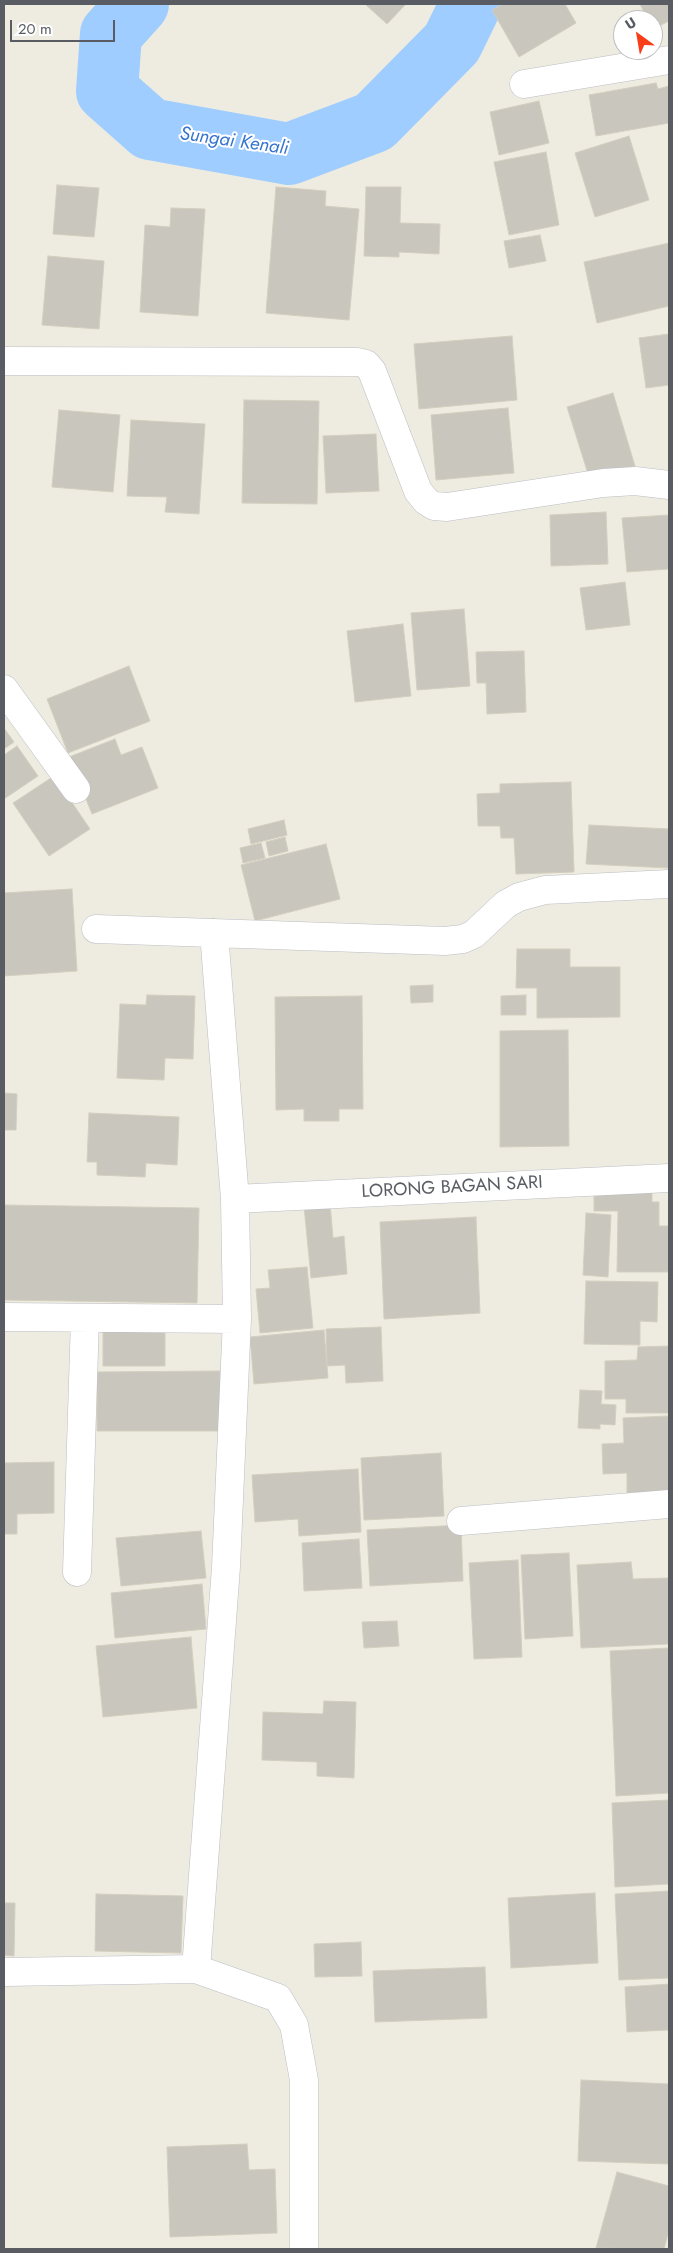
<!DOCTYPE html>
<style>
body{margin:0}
#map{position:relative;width:673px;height:2253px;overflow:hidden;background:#eeece0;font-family:Jost,sans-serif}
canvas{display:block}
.frame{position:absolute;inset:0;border:5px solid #595d63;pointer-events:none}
.north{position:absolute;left:613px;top:10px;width:50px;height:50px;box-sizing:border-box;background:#fff;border:1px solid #bdbec1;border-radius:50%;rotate:328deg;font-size:14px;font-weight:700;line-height:20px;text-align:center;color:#595d63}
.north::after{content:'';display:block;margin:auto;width:18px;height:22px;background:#fa3d19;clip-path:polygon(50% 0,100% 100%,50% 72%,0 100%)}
.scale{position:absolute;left:10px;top:20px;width:105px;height:22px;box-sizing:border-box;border:2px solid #595d63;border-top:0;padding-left:6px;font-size:15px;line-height:18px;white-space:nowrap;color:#595d63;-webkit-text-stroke:4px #fff;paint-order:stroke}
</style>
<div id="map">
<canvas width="673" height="2253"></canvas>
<div class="frame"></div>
<div class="north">U</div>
<div class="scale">20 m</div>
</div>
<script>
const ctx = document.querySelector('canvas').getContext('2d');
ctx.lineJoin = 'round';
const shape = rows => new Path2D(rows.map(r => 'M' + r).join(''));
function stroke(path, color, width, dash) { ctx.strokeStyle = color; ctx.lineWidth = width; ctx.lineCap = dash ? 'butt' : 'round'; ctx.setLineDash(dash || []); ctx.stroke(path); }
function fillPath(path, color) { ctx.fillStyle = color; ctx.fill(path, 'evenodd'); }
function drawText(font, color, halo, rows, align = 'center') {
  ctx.font = font + ' Jost,sans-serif'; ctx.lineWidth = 4; ctx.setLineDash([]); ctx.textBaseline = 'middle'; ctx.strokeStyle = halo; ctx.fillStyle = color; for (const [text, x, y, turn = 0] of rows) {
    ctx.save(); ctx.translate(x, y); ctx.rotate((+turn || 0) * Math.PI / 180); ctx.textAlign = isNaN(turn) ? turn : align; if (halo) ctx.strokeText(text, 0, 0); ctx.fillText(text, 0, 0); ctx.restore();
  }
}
stroke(shape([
 [138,4,111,34,107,91,150,129,289,154,374,122,452,43,471,4]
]), '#9fcdff', 62);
const building = shape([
 [365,4,406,4,387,24,365,4],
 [503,4,565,4,576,23,519,57,492,10,503,4],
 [640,4,669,4,669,21,653,29,653,20,648,20,640,4],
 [656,83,658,89,669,86,669,123,596,136,589,95,656,83],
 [539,101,549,143,499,155,490,112,539,101],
 [629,136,649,200,595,217,575,153,629,136],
 [546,152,559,225,509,235,494,162,546,152],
 [57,185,99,188,94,237,53,234,57,185],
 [276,187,326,191,325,206,359,209,349,320,266,313,276,187],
 [366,187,401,187,400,223,440,224,439,254,399,252,399,257,364,256,366,187],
 [171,208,205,209,198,316,140,312,145,225,170,227,171,208],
 [540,235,546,261,509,268,504,241,540,235],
 [669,243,669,306,597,323,584,262,669,243],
 [48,256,104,261,99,329,42,325,48,256],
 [669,334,669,385,646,388,639,338,669,334],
 [512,336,517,400,419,409,414,344,512,336],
 [613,393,635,466,590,480,567,407,613,393],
 [244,400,319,401,317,504,242,503,244,400],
 [508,408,514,473,436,480,431,415,508,408],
 [59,410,120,415,113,492,52,487,59,410],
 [131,420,205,424,199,514,165,512,167,497,127,496,131,420],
 [376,434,379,491,326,493,323,436,376,434],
 [606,512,608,564,551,566,550,515,606,512],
 [669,515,669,569,627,572,622,518,669,515],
 [625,582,630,625,586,630,580,588,625,582],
 [464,609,470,686,417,690,411,613,464,609],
 [403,624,411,696,355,702,347,631,403,624],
 [524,651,526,712,487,714,486,683,477,683,476,652,524,651],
 [129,666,150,721,68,753,47,699,129,666],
 [4,728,14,742,4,749,4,728],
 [115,739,121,755,142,747,158,788,92,814,69,757,115,739],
 [17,746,38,776,4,799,4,755,17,746],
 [54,776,90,829,49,856,13,803,54,776],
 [571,782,574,872,516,874,514,838,501,838,500,826,478,826,477,794,500,793,500,784,571,782],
 [284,820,287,835,251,844,248,829,284,820],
 [589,825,669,829,669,868,586,864,589,825],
 [285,837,288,851,269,856,266,842,285,837],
 [261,843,265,858,243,863,240,848,261,843],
 [326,844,340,899,255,921,241,865,326,844],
 [72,889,77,971,4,976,4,893,72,889],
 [517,949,570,949,570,967,620,967,620,1017,537,1018,537,988,516,988,517,949],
 [433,985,433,1002,411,1003,410,986,433,985],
 [147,995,195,996,193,1059,165,1058,164,1080,117,1078,120,1004,146,1005,147,995],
 [526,995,526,1015,501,1015,501,996,526,995],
 [362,996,363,1109,339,1109,339,1121,304,1121,304,1109,276,1110,275,997,362,996],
 [568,1030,569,1146,500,1147,500,1031,568,1030],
 [4,1093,17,1094,16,1130,4,1130,4,1093],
 [89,1113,179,1117,177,1165,146,1163,145,1177,97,1175,97,1162,87,1162,89,1113],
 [594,1188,652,1188,652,1202,659,1202,659,1226,669,1226,669,1272,617,1272,618,1211,594,1211,594,1188],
 [330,1203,333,1238,344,1236,347,1274,311,1278,304,1206,330,1203],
 [4,1205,199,1208,197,1303,4,1300,4,1205],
 [586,1213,611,1215,608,1277,583,1275,586,1213],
 [476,1217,480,1313,384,1319,380,1222,476,1217],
 [307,1267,313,1328,260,1333,256,1289,270,1288,268,1270,307,1267],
 [586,1281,658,1282,657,1322,640,1321,640,1345,584,1344,586,1281],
 [381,1327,383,1381,346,1383,345,1365,327,1366,326,1329,381,1327],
 [103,1330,165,1330,165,1366,103,1366,103,1330],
 [324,1330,328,1378,254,1384,250,1337,324,1330],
 [669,1346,669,1413,626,1413,626,1399,605,1399,605,1361,637,1360,638,1347,669,1346],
 [220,1371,220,1431,97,1431,97,1372,220,1371],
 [580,1390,602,1391,601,1404,616,1405,615,1425,600,1424,600,1429,578,1428,580,1390],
 [669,1416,669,1491,627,1493,627,1473,603,1474,602,1444,624,1443,623,1418,669,1416],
 [441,1453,444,1516,364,1520,361,1458,441,1453],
 [54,1462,54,1513,17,1514,17,1534,4,1534,4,1463,54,1462],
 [358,1469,361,1532,299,1536,298,1519,255,1522,252,1475,358,1469],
 [461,1525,463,1581,370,1586,367,1530,461,1525],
 [201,1531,206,1578,121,1586,116,1538,201,1531],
 [359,1539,362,1588,304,1591,302,1543,359,1539],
 [569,1553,573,1636,525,1639,521,1555,569,1553],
 [518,1560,522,1657,474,1659,469,1563,518,1560],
 [631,1562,633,1579,669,1578,669,1644,581,1648,577,1565,631,1562],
 [202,1584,206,1629,115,1638,111,1593,202,1584],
 [397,1621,399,1646,364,1648,362,1622,397,1621],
 [191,1637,197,1708,103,1717,96,1646,191,1637],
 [669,1648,669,1793,616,1796,610,1651,669,1648],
 [324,1701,356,1702,354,1778,317,1776,317,1762,262,1760,263,1712,323,1714,324,1701],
 [669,1800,669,1884,615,1887,612,1803,669,1800],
 [669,1891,669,1978,619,1980,615,1894,669,1891],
 [595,1893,598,1963,511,1968,508,1898,595,1893],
 [96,1894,183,1896,181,1953,95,1951,96,1894],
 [4,1903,15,1903,14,1956,4,1955,4,1903],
 [361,1942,362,1976,315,1977,314,1944,361,1942],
 [485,1967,487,2018,375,2022,373,1971,485,1967],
 [669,1984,669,2030,627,2032,625,1987,669,1984],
 [581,2080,669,2084,669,2164,578,2161,581,2080],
 [247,2144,249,2170,275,2169,277,2233,170,2237,167,2147,247,2144],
 [617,2172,669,2186,669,2230,664,2249,596,2248,617,2172]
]);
fillPath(building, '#c9c6bd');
stroke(building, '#d3cebe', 1);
const minor = shape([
 [524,84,669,60],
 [4,361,358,362,366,364,372,371,418,491,426,501,434,506,447,507,603,483,635,481,669,485],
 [4,689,76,789],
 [96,929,445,941,463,939,474,934,506,904,519,897,545,890,669,884],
 [235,1199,669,1178],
 [4,1317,237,1319],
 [461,1521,669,1504],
 [77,1572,85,1318],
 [196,1969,226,1567,237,1319,235,1199,214,933],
 [4,1972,196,1969,278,1998,294,2025,304,2080,304,2249]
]);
stroke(minor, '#bbbdc4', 29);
stroke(minor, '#fff', 28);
drawText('18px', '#595d63', '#fff', [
 ["LORONG BAGAN SARI",452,1188,-3]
]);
drawText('italic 19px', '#3674ce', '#fff', [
 ["Sungai Kenali",234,142,8]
]);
</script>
